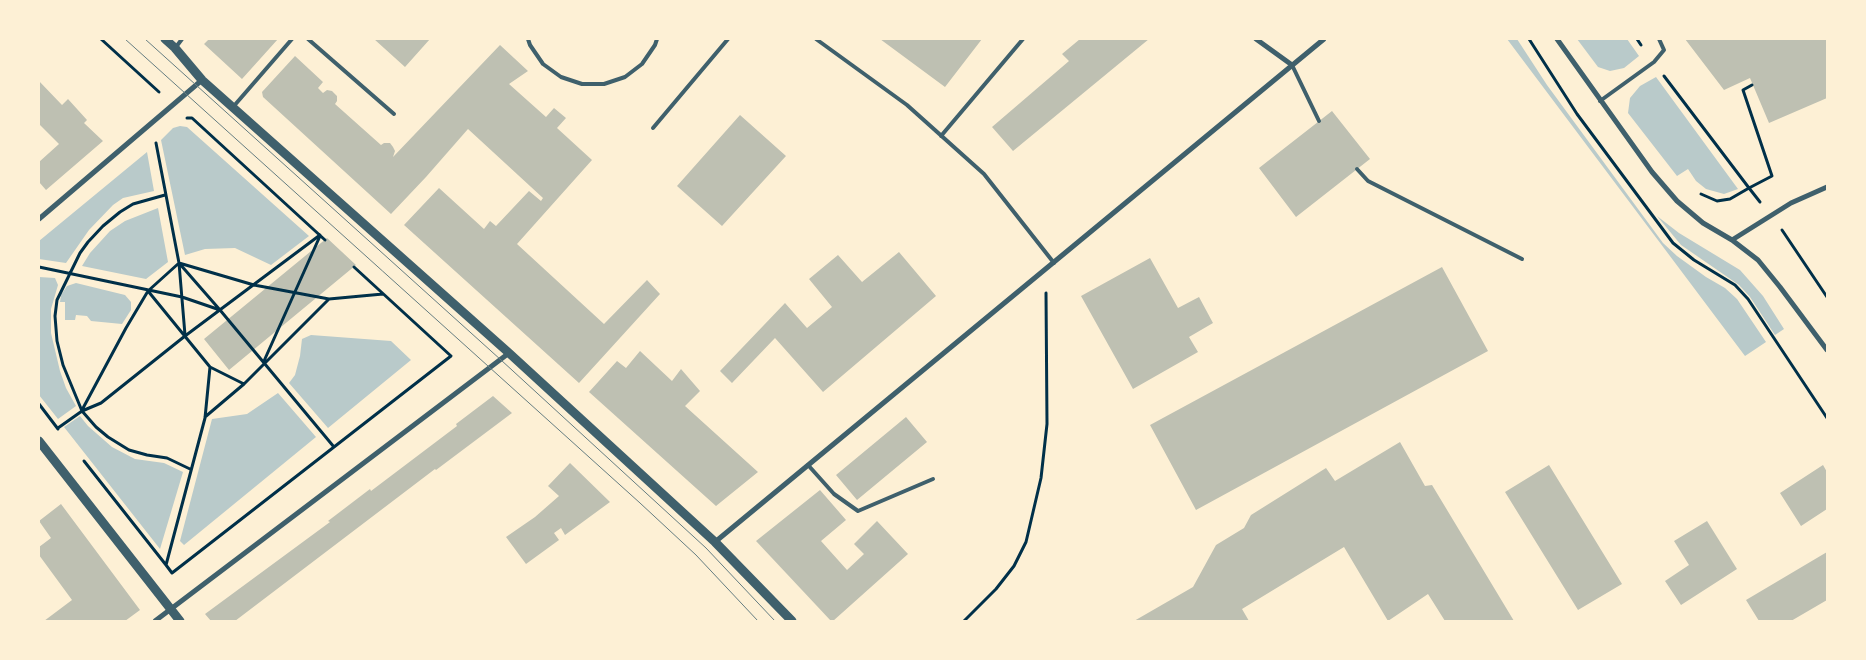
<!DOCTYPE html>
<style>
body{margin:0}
#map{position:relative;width:1866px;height:660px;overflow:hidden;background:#fdf0d5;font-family:"Fira Sans Condensed",sans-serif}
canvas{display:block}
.frame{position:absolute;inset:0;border:40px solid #fdf0d5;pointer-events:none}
</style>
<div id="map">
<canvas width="1866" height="660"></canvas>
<div class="frame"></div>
</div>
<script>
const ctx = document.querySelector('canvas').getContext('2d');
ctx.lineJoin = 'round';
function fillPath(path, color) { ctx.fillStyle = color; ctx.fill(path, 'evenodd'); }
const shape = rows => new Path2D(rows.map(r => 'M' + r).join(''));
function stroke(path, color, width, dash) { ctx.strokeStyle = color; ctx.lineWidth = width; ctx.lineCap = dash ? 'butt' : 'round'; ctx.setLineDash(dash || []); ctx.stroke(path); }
fillPath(shape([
 [1507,39,1517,39,1547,85,1663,243,1677,256,1706,277,1725,288,1737,299,1766,342,1745,356],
 [1577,39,1627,39,1639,56,1624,68,1610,71,1598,67],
 [1656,77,1738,189,1724,194,1706,189,1696,181,1688,169,1677,176,1628,113,1630,98,1640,86],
 [180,126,187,127,309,236,271,265,235,248,205,249,185,255,161,140,173,128],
 [147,152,154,191,123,198,113,205,89,230,66,263,39,259,39,241],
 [158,208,168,262,146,279,82,266,90,253,110,231,125,221],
 [1657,216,1679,233,1740,270,1763,296,1784,329,1775,335,1750,297,1739,285,1681,245],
 [39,277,55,278,58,285,51,309,51,333,60,371,66,388,76,406,58,419,39,395],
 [76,283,125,295,131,302,131,310,122,324,91,321,87,316,76,315,75,320,65,320,65,302,60,302,61,295,67,286],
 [311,335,391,341,411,360,328,428,289,383,295,375,300,356,302,339],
 [278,393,316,437,184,545,180,541,212,419,247,414],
 [80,416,88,426,112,447,135,459,164,463,183,472,160,549,64,427]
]), '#b9caca');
fillPath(shape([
 [209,39,278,39,242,79,204,44],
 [374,39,430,39,405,67],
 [880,39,982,39,945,87],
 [1080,39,1149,39,1013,151,992,127,1069,61,1062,54],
 [1685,39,1827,39,1827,98,1769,123,1750,78,1724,90],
 [500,45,528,71,509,84,546,117,554,108,566,118,557,128,592,160,517,244,604,324,647,280,660,294,579,383,404,225,439,188,484,229,490,221,496,226,529,191,541,201,543,198,468,129,426,177,391,214,263,97,262,92,295,56,323,82,318,88,323,93,327,90,332,91,337,96,337,101,335,104,381,145,384,143,390,143,393,147,395,151,393,157],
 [39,81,62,105,68,99,87,120,84,123,103,141,46,190,39,182,39,162,59,144,39,124],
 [1332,111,1370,159,1296,217,1259,168],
 [740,115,786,156,722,226,677,186],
 [327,238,356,265,229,370,204,339],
 [899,252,936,296,823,392,775,338,732,383,720,371,785,303,807,328,832,307,809,279,838,255,862,282],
 [1150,258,1178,308,1199,297,1213,323,1189,337,1198,352,1133,389,1081,296],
 [1442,267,1488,351,1196,510,1150,425],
 [640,351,672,381,681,369,700,391,685,406,758,472,716,506,589,392,617,361,626,368],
 [493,396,512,413,436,470,435,469,235,621,211,621,205,614,330,522,328,521,370,489,371,491,457,426,456,424],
 [906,417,927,442,857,500,836,475],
 [1400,442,1425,486,1432,485,1514,621,1445,621,1428,594,1388,621,1344,547,1242,609,1249,621,1134,621,1193,587,1216,545,1244,528,1251,515,1326,468,1335,481],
 [570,463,610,502,565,535,561,528,554,533,559,540,526,564,506,537,535,517,559,496,548,486],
 [1549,465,1622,584,1578,610,1505,492],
 [1823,465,1827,472,1827,509,1801,526,1780,493],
 [820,490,846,520,821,541,847,570,864,554,854,544,877,521,908,554,833,621,831,621,756,541],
 [61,504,140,610,125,621,44,621,72,600,39,555,39,547,51,538,39,521],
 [1707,521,1737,569,1681,605,1665,581,1689,565,1674,541],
 [1827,552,1827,600,1791,621,1759,621,1746,600]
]), '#bec0b2');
stroke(shape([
 [101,39,159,92],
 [1529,39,1577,114,1673,243,1694,260,1735,285,1748,299,1827,418],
 [1637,39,1641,45],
 [1664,76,1749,188,1772,176,1743,90,1752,85],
 [187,118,192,118,325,240],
 [156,143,179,263,185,335],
 [1701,194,1717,201,1730,199,1749,188,1760,202],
 [165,195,133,204,120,212,103,226,88,242,80,253,57,300,55,316,57,341,63,365,82,411,96,427,108,437,129,450,147,455,167,458,190,469],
 [1782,230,1827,297],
 [179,263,220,310,334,447],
 [179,263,254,285,329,299,383,294],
 [39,267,182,297,220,310],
 [264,361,320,236],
 [210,367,244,384],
 [39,404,58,429],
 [82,410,126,328,148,291,179,263],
 [205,417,244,384,329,299],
 [58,428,82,411,101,403,185,336,320,235],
 [84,461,166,565,205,418,210,367,148,291],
 [166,565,172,573,451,356,354,267],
 [964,621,996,589,1014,566,1026,542,1041,478,1047,424,1046,293]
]), '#003049', 3);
stroke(shape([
 [308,39,394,114],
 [528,39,530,45,543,64,561,77,582,84,604,84,625,77,642,64,655,45,657,39],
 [816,39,907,105,984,174,1054,263],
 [176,47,182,39],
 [1292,65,1319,121],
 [1600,101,1654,62,1664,50,1659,39],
 [233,107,292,39],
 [653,128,728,39],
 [941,136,1023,39],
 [1357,169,1368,181,1522,259],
 [808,465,834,494,858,511,933,479]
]), '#3f606c', 4);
stroke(shape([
 [1256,39,1292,65],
 [1557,39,1652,172,1677,201,1703,223,1732,240,1758,260,1780,287,1827,350],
 [39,219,202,80],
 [1732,240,1791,203,1827,187],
 [715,542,1324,39],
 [155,621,509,353]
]), '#3f606c', 5);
stroke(shape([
 [165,39,175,48,202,80,509,353,715,542,792,621],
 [39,441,180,621]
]), '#3f606c', 9);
stroke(shape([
 [125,39,640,503,696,555,758,621],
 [145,39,501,360,706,548,775,621]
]), '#657d81', 1);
</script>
